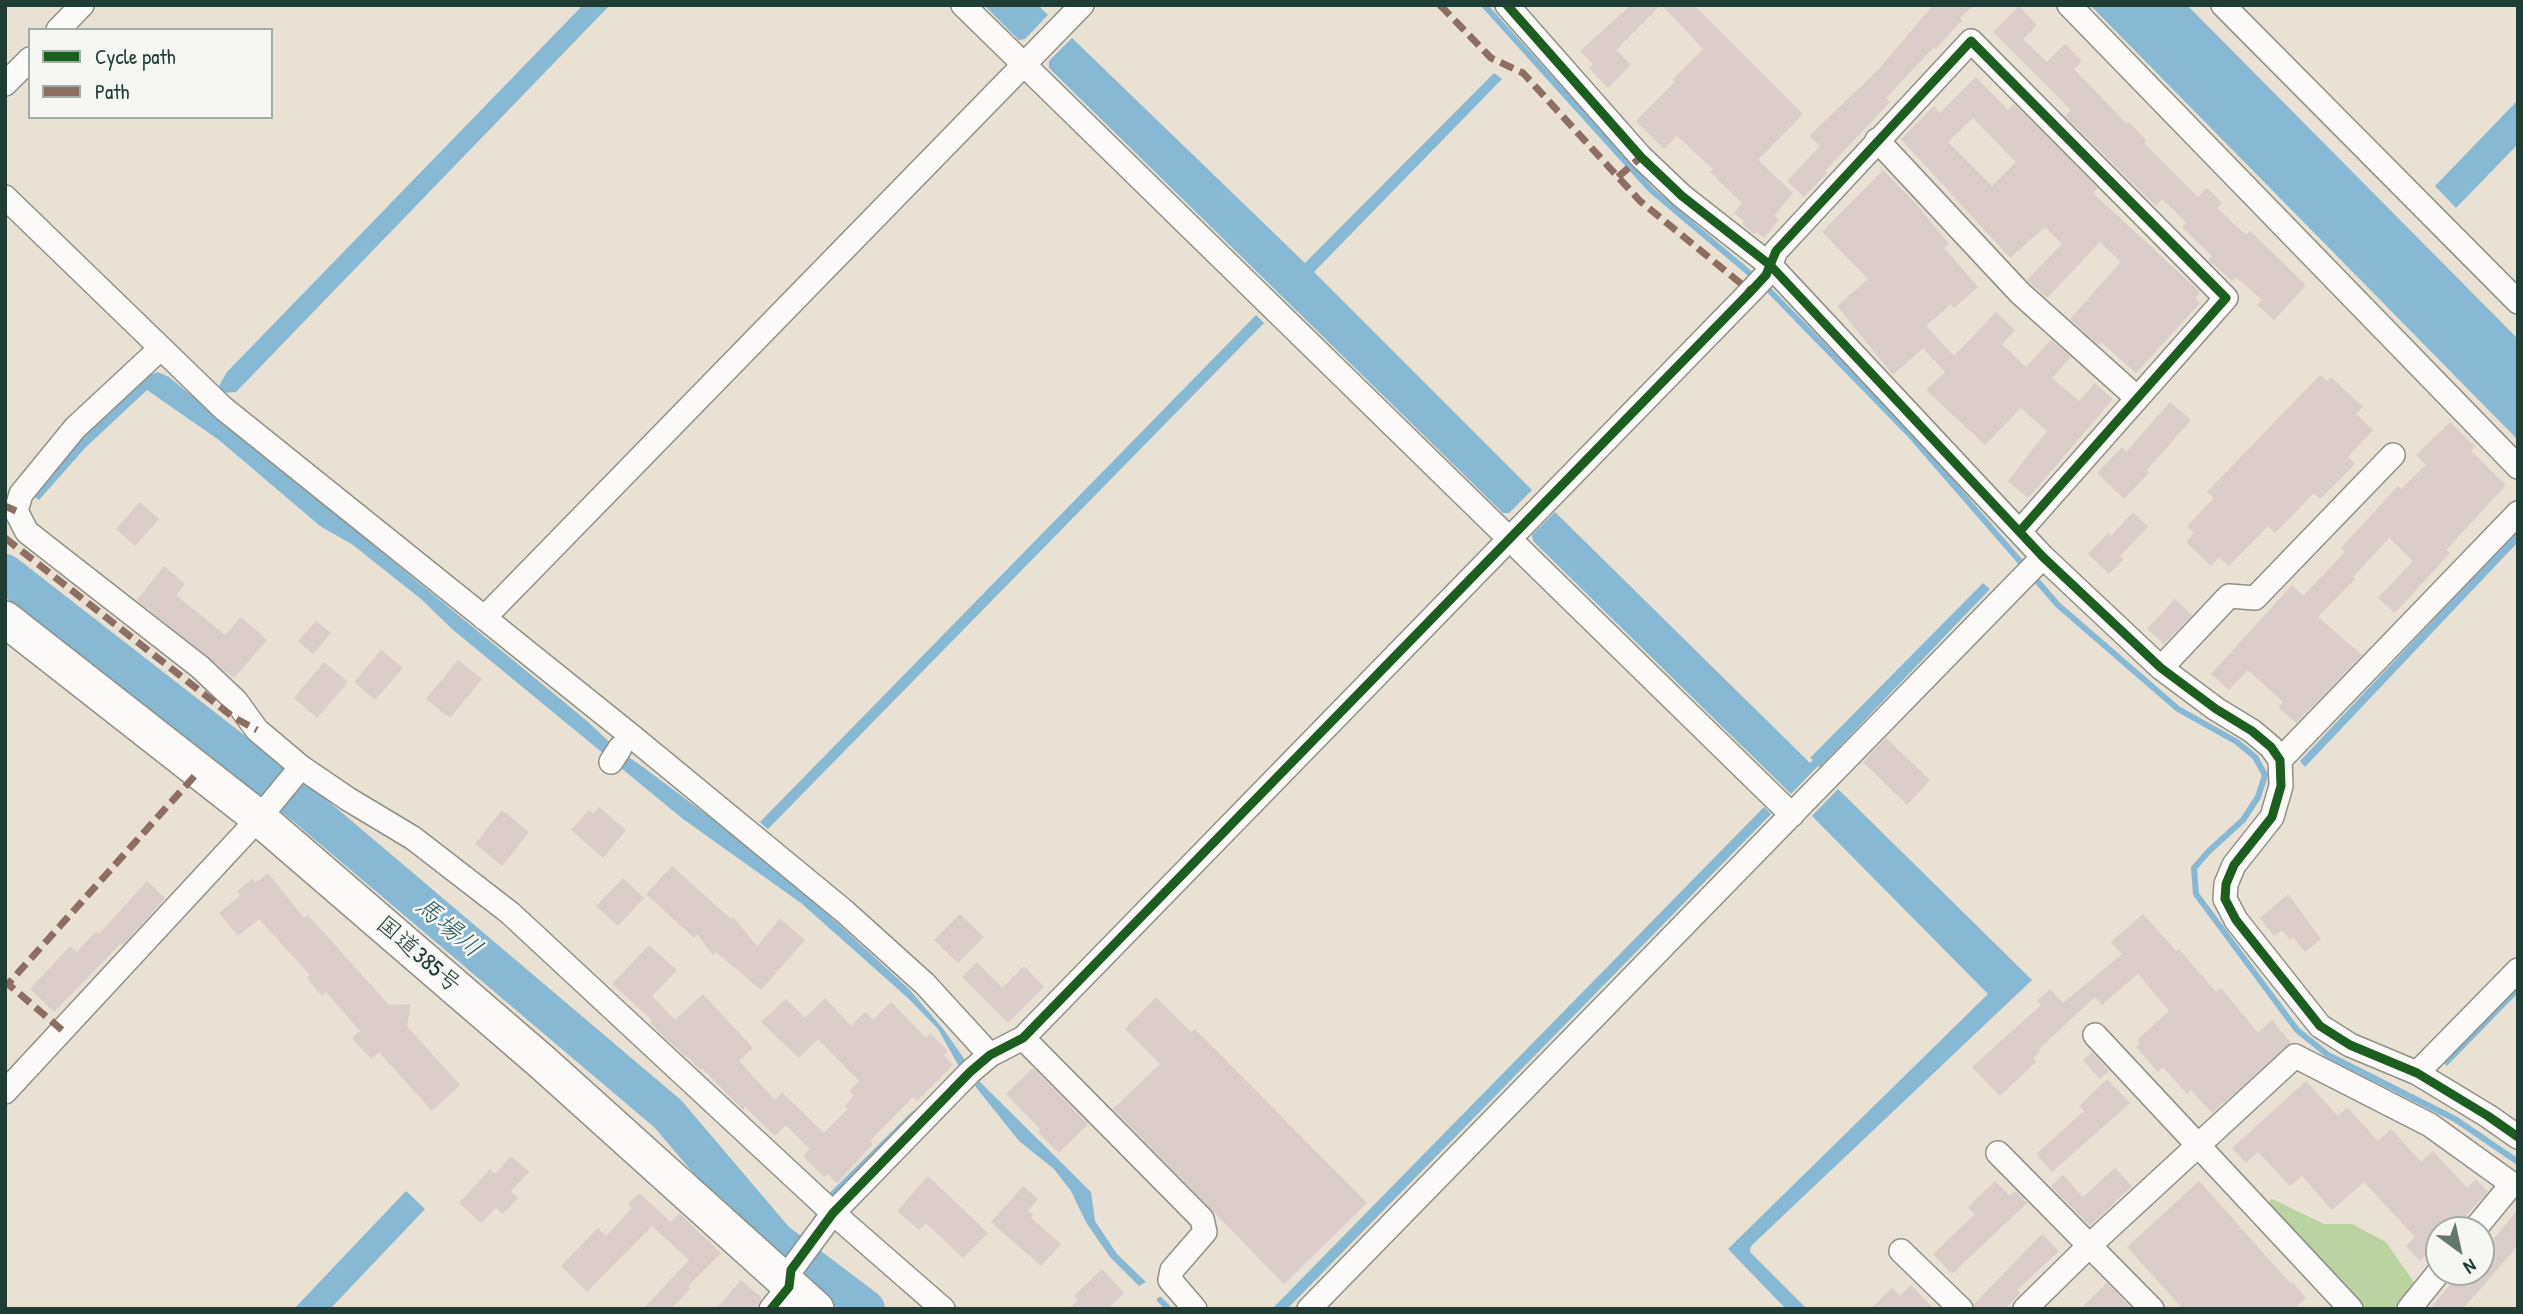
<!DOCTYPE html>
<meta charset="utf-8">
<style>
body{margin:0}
#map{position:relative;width:2523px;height:1314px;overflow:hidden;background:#e9e1d3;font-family:"Patrick Hand",sans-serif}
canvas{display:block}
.frame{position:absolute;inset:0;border:7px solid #1f3d34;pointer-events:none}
.legend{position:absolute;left:28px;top:28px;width:245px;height:91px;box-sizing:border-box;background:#f6f6f2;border:2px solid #a0aca6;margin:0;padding:9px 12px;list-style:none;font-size:21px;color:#1f3d34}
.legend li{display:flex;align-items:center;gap:14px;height:35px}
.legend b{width:35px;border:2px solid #a0aca6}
.north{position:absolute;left:2425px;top:1216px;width:70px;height:70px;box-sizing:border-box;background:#f6f6f2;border:2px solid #a0aca6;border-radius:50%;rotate:147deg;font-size:19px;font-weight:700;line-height:28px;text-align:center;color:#1f3d34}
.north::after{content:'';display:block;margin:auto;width:24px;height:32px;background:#66766c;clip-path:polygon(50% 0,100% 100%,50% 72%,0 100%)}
</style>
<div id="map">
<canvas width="2523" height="1314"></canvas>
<div class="frame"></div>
<ul class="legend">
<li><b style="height:9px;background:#1b5e20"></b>Cycle path</li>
<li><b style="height:9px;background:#8d6e63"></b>Path</li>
</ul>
<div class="north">N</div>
</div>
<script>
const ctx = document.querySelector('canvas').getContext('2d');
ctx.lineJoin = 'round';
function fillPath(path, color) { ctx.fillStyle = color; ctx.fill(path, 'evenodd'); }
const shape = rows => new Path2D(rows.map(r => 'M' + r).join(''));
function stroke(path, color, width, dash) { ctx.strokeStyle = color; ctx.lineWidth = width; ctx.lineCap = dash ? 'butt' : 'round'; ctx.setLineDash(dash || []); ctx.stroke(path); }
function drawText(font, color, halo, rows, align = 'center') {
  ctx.font = font + ' "Patrick Hand","Klee One",sans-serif'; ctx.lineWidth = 5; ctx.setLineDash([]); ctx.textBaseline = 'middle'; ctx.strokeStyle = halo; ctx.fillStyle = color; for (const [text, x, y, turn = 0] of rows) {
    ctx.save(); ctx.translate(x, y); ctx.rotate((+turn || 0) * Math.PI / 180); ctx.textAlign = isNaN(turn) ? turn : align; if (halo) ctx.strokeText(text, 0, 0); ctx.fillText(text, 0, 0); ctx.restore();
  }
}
fillPath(shape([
 [2272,1199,2324,1224,2352,1224,2386,1242,2418,1288,2401,1309,2361,1309,2264,1207]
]), '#bad3a1');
fillPath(shape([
 [583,5,610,5,236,392,222,393,219,386,227,372],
 [984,5,1038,5,1048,15,1025,39,1019,40],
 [2090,5,2187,5,2518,339,2518,440],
 [1072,38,1305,263,1494,73,1502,79,1314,272,1532,490,1509,513,1503,513,1049,68,1049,61],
 [2518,100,2518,144,2456,208,2435,186],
 [1256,315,1264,323,768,829,764,826,760,822],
 [157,372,169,377,587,721,618,750,643,767,775,866,909,989,944,1030,967,1063,961,1070,938,1029,909,999,801,903,683,819,452,629,421,599,353,545,320,526,219,440,147,390,85,448,39,500,35,497,86,434,141,379],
 [1555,512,1810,763,1813,760,1810,758,1983,583,1990,589,1820,767,1818,766,1791,794,1533,541,1532,535],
 [2518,530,2518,542,2305,767,2300,761],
 [1838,789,2032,980,1751,1246,1750,1252,1807,1309,1786,1309,1728,1249,1988,994,1812,816],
 [1764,807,1771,814,1287,1309,1272,1309],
 [2518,983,2518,993,2447,1066,2442,1061],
 [979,1081,1091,1192,1095,1221,1117,1254,1146,1282,1139,1286,1110,1257,1087,1224,1071,1191,1054,1169,1019,1141,975,1086],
 [406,1191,425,1209,330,1309,294,1309]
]), '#87b8d4');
stroke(shape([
 [1484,5,1651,190,1766,287,1912,437,2058,605,2178,709,2237,742,2255,757,2265,775,2258,797,2243,820,2209,851,2194,868,2196,894,2297,1030,2328,1055,2455,1119,2518,1162],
 [833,1194,914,1114],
 [1160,1300,1169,1309]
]), '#87b8d4', 6);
stroke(shape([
 [5,573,307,808,668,1114,776,1241,866,1309]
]), '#87b8d4', 38);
fillPath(shape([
 [1631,5,1661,5,1616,50,1631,65,1608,88,1589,68,1593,64,1580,51],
 [1662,5,1694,5,1803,114,1758,160,1793,193,1774,216,1779,220,1764,238,1756,232,1754,234,1742,224,1744,221,1734,213,1742,203,1710,172,1713,169,1677,136,1664,149,1636,121,1675,82,1672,80,1703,49],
 [1933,5,1974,5,1960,18,1962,20,1936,49,1934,47,1886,98,1890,102,1825,171,1827,173,1804,197,1787,181,1820,146,1809,136,1878,70],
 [2019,6,2037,25,2023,39,2047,62,2065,44,2082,61,2074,69,2127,124,2129,122,2146,140,2144,143,2198,197,2207,188,2222,203,2217,208,2246,235,2250,231,2306,285,2274,320,2257,305,2262,300,2236,277,2232,281,2208,260,2212,256,2182,227,2187,223,2162,199,2156,206,2065,116,2071,110,1993,32],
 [1976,77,2008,110,2014,104,2098,188,2093,193,2200,292,2195,298,2200,303,2136,373,2101,342,2098,345,2070,319,2121,262,2100,242,2047,298,2027,280,2062,244,2045,227,2010,258,1901,139,1934,106,1940,113],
 [1973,118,2016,162,1992,186,1948,142],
 [1883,170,1916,204,1949,244,1944,248,1978,287,1954,308,1951,304,1926,326,1954,356,1996,312,2015,330,2002,344,2026,367,2051,340,2071,357,2052,378,2079,401,2095,383,2113,399,2028,498,2008,481,2047,431,2021,408,1985,445,1926,390,1945,372,1923,348,1893,375,1837,306,1868,279,1822,232],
 [2320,375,2327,381,2331,377,2363,407,2356,414,2373,430,2348,457,2355,464,2320,499,2314,493,2275,533,2268,526,2229,566,2219,557,2211,566,2186,542,2194,533,2187,526,2214,498,2207,492],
 [2170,402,2191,420,2146,471,2149,473,2124,499,2097,473,2122,447,2126,452],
 [2450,422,2475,447,2471,451,2506,485,2446,550,2450,553,2395,613,2378,598,2413,561,2389,538,2353,577,2355,579,2318,617,2362,655,2296,723,2278,707,2283,702,2248,670,2229,690,2211,674,2292,585,2303,596,2345,552,2341,548,2375,511,2398,486,2401,489,2426,465,2416,455],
 [140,502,159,519,135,546,116,529],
 [2133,512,2148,527,2120,556,2124,559,2109,574,2088,554,2108,533,2111,536],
 [164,566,185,584,176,595,225,635,241,617,267,640,234,678,137,600],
 [2175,599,2192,615,2164,644,2147,629],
 [316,621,331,633,313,654,298,641],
 [381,650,403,668,375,700,354,682],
 [458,660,482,679,450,718,426,699],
 [324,662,348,682,317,718,294,698],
 [1886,738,1930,780,1907,805,1863,762],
 [599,807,626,830,603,858,571,830,589,810,593,814],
 [502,810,529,832,502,866,475,844],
 [672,866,731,919,733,917,757,946,780,919,805,940,761,990,716,952,713,955,697,934,694,938,646,894],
 [268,873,304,918,308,915,389,1005,411,1004,407,1026,460,1085,432,1111,379,1052,371,1059,352,1038,360,1031,326,992,322,996,307,978,310,975,259,919,238,936,219,913,241,895,237,891,252,879,255,883],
 [623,878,644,898,618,926,596,906],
 [147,881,165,898,123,945,121,943,54,1012,30,989,70,946,77,952,96,931,99,934],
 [2288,894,2321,939,2305,952,2293,937,2290,940,2282,930,2274,936,2260,918],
 [960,914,984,937,958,963,934,940],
 [2143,914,2176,951,2179,949,2216,992,2221,988,2258,1033,2272,1020,2291,1043,2212,1113,2191,1090,2187,1094,2163,1067,2158,1072,2136,1047,2140,1043,2137,1040,2169,1011,2138,974,2102,1005,2095,997,2038,1050,2040,1051,2033,1058,2037,1061,2000,1096,1972,1067,2041,1005,2037,1001,2050,989,2063,1003,2122,954,2111,942],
 [649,945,677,970,652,996,675,1020,703,994,753,1048,739,1061,775,1100,782,1092,824,1133,848,1109,845,1106,854,1096,849,1091,859,1081,818,1039,799,1058,761,1022,786,999,805,1018,825,998,851,1026,865,1012,873,1020,891,1002,926,1038,930,1033,948,1051,944,1055,953,1065,917,1101,913,1097,870,1141,873,1144,837,1183,828,1174,824,1177,803,1156,810,1149,786,1125,775,1136,745,1107,743,1110,702,1068,700,1070,686,1055,685,1056,665,1038,650,1022,652,1020,612,984],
 [977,962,1002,988,1024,966,1044,987,1008,1023,962,977],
 [1156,997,1191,1032,1195,1029,1367,1203,1284,1284,1113,1109,1160,1064,1125,1029],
 [2092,1052,2109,1071,2100,1079,2083,1060],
 [1033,1068,1088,1124,1059,1153,1038,1132,1041,1130,1006,1094],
 [2107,1079,2130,1103,2052,1172,2036,1154,2084,1111,2079,1106],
 [2306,1081,2338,1116,2347,1107,2378,1141,2391,1129,2421,1162,2433,1151,2467,1188,2476,1179,2488,1192,2452,1230,2439,1230,2439,1242,2420,1261,2406,1246,2415,1237,2364,1182,2332,1210,2302,1176,2290,1186,2258,1152,2246,1163,2232,1148],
 [511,1156,529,1172,511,1191,518,1198,503,1214,496,1208,481,1223,459,1203,490,1169,495,1174],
 [2115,1168,2132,1186,2090,1226,2051,1186,2063,1175,2083,1197],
 [928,1176,988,1233,963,1258,926,1223,919,1230,897,1211],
 [1995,1181,2010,1196,2016,1191,2027,1203,1952,1274,1933,1254,1975,1214,1968,1207],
 [2199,1181,2291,1284,2292,1282,2306,1298,2294,1309,2183,1309,2127,1247],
 [1023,1186,1038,1199,1028,1211,1033,1215,1031,1218,1061,1244,1041,1266,991,1222],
 [639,1193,671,1222,679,1213,721,1253,688,1286,690,1289,671,1309,643,1309,689,1260,652,1226,587,1292,561,1266,598,1228,606,1236,632,1208,628,1204],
 [2518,1209,2518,1245,2477,1293,2462,1309,2430,1309,2461,1272,2481,1272,2481,1249,2490,1237,2493,1240],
 [2042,1234,2059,1251,2017,1290,2020,1293,2005,1309,1975,1309,1974,1304],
 [1102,1269,1124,1293,1108,1309,1069,1309,1078,1300,1074,1296],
 [741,1280,762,1298,758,1304,754,1309,716,1309],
 [2107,1283,2132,1309,2080,1309],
 [1911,1285,1934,1309,1870,1309,1892,1288,1900,1296]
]), '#dacdca');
const minor = shape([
 [963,5,1792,815],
 [1507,5,1641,157,1682,196,1770,265,2043,557,2161,668,2216,709,2252,731,2271,747,2280,760,2281,786,2272,817,2234,865,2226,884,2225,899,2236,920,2320,1026,2350,1045,2417,1073,2488,1116,2518,1137],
 [2069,5,2518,467],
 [2223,5,2518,302],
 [58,30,82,5],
 [5,84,30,59],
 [1877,140,2020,293,2137,398],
 [5,197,223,408,629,734,844,911,925,984,990,1055],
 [161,348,75,428,21,494,16,511,27,532,200,667,236,701,257,730,301,767,348,799,413,838,510,913,833,1213,943,1309],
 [484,618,1082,5],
 [2161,668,2229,596,2255,598,2393,455],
 [2280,760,2518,513],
 [611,762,620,748],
 [2095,1035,2351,1309],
 [1023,1038,1202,1219,1205,1232,1172,1270,1170,1280,1195,1309],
 [2417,1073,2518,970],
 [5,1092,259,818,301,767],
 [1998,1153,2152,1309],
 [1901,1251,1961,1309],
 [771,1309,789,1287,791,1270,833,1213,970,1072,990,1055,1023,1038,1754,288,1766,275,1776,251,1971,41,2226,298,2020,531],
 [1309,1309,2043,557],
 [2025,1309,2089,1246,2295,1056,2430,1125,2512,1184,2474,1230],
 [2409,1309,2439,1272]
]);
const highway = shape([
 [5,619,259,818,542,1062,816,1309]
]);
stroke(minor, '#8f9188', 26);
stroke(highway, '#8f9188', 38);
stroke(minor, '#fcfaf8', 23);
stroke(highway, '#fcfaf8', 35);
stroke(shape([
 [1440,5,1491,58,1523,73,1640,201,1750,291],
 [1618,177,1641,157],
 [5,506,16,511],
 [5,538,233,717,257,730],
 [62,1030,8,984,199,771]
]), '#8d6e63', 7, [14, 7]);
stroke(shape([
 [1507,5,1641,157,1682,196,1770,265,2043,557,2161,668,2216,709,2252,731,2271,747,2280,760,2281,786,2272,817,2234,865,2226,884,2225,899,2236,920,2320,1026,2350,1045,2417,1073,2488,1116,2518,1137],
 [771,1309,789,1287,791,1270,833,1213,970,1072,990,1055,1023,1038,1754,288,1766,275,1776,251,1971,41,2226,298,2020,531]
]), '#1b5e20', 9);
drawText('24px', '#1f3d34', '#f6f6f2', [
 ["国道385号",418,955,41]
]);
drawText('italic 26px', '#325d64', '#f6f6f2', [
 ["馬場川",448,928,40]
]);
</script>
